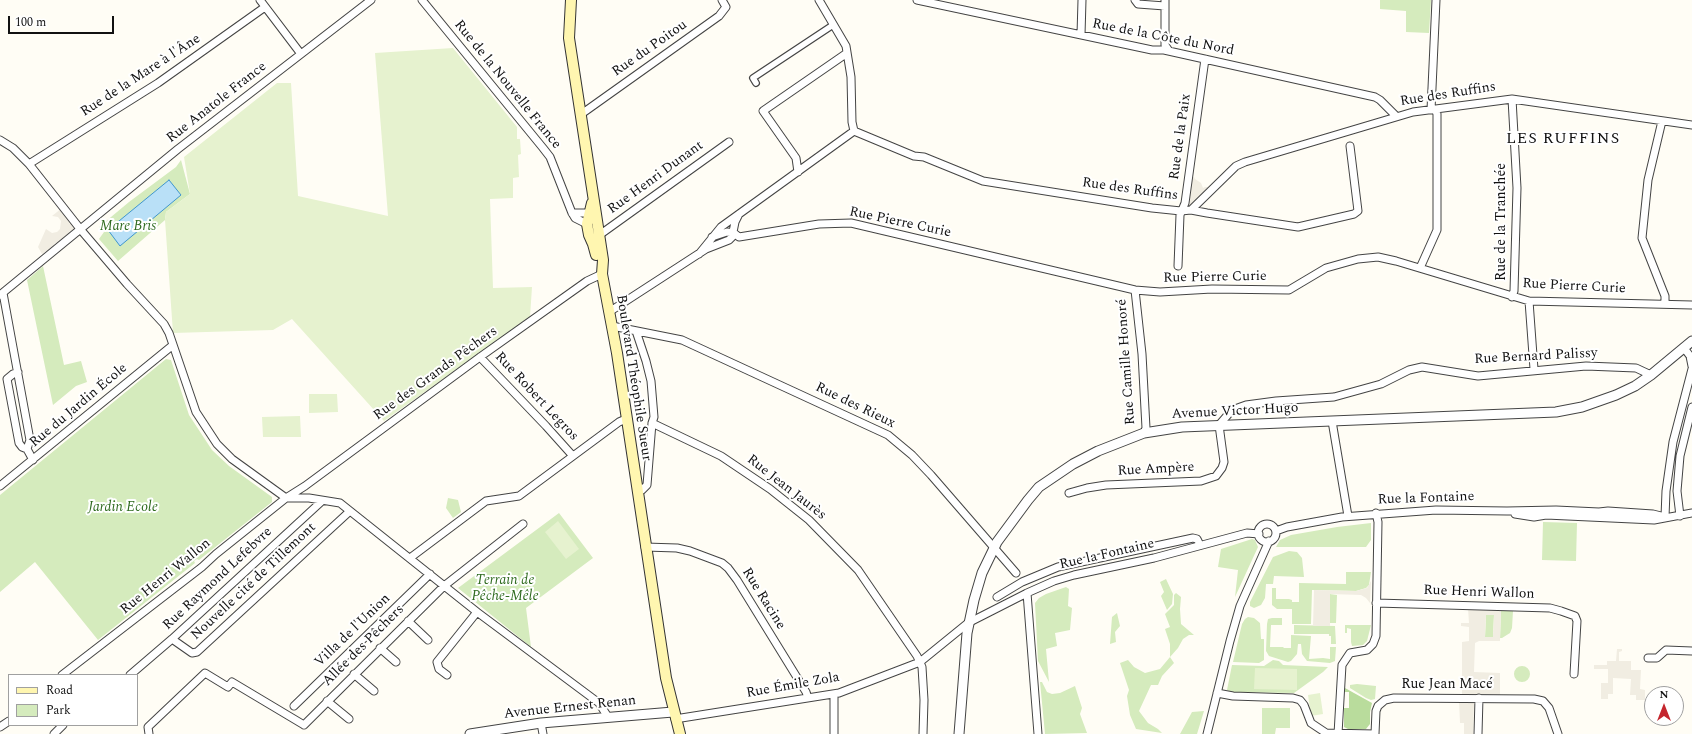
<!DOCTYPE html>
<meta charset="utf-8">
<style>
body{margin:0}
#map{position:relative;width:1692px;height:734px;overflow:hidden;background:#fffdf5;font-family:Spectral,serif}
canvas{display:block}
.legend{position:absolute;left:8px;top:674px;width:130px;height:52px;box-sizing:border-box;background:#fff;border:1px solid #a0a0a0;margin:0;padding:5px 7px;list-style:none;font-size:12px;color:#111}
.legend li{display:flex;align-items:center;gap:8px;height:20px}
.legend b{width:20px;border:1px solid #a0a0a0}
.north{position:absolute;left:1644px;top:686px;width:40px;height:40px;box-sizing:border-box;background:#fff;border:1px solid #a0a0a0;border-radius:50%;rotate:0deg;font-size:11px;font-weight:700;line-height:16px;text-align:center;color:#111}
.north::after{content:'';display:block;margin:auto;width:14px;height:18px;background:#c4262e;clip-path:polygon(50% 0,100% 100%,50% 72%,0 100%)}
.scale{position:absolute;left:8px;top:16px;width:106px;height:18px;box-sizing:border-box;border:2px solid #111;border-top:0;padding-left:5px;font-size:12px;line-height:14px;white-space:nowrap;color:#111;-webkit-text-stroke:3px #fff;paint-order:stroke}
</style>
<div id="map">
<canvas width="1692" height="734"></canvas>
<ul class="legend">
<li><b style="height:5px;background:#fff6b0"></b>Road</li>
<li><b style="height:11px;background:#d5ebbd"></b>Park</li>
</ul>
<div class="north">N</div>
<div class="scale">100 m</div>
</div>
<script>
const ctx = document.querySelector('canvas').getContext('2d');
ctx.lineJoin = 'round';
function fillPath(path, color) { ctx.fillStyle = color; ctx.fill(path, 'evenodd'); }
const shape = rows => new Path2D(rows.map(r => 'M' + r).join(''));
function stroke(path, color, width, dash) { ctx.strokeStyle = color; ctx.lineWidth = width; ctx.lineCap = dash ? 'butt' : 'round'; ctx.setLineDash(dash || []); ctx.stroke(path); }
function drawText(font, color, halo, rows, align = 'center') {
  ctx.font = font + ' Spectral,serif'; ctx.lineWidth = 4; ctx.setLineDash([]); ctx.textBaseline = 'middle'; ctx.strokeStyle = halo; ctx.fillStyle = color; for (const [text, x, y, turn = 0] of rows) {
    ctx.save(); ctx.translate(x, y); ctx.rotate((+turn || 0) * Math.PI / 180); ctx.textAlign = isNaN(turn) ? turn : align; if (halo) ctx.strokeText(text, 0, 0); ctx.fillText(text, 0, 0); ctx.restore();
  }
}
fillPath(shape([
 [1380,0,1431,0,1429,33,1406,32,1406,11,1380,9],
 [181,160,190,194,166,212,165,220,118,261,99,239,104,232,99,227,129,202,176,167],
 [43,266,64,365,81,361,87,382,76,386,53,405,27,280],
 [166,359,171,360,189,415,212,450,229,466,272,497,272,502,199,560,197,559,194,561,195,563,98,640,35,562,0,592,0,495],
 [448,498,458,500,461,512,453,518,446,508],
 [559,513,593,558,526,608,531,647,458,588],
 [1543,522,1577,523,1576,561,1542,560],
 [1371,523,1371,540,1366,547,1276,547,1280,540,1291,535,1337,527],
 [1252,539,1255,540,1258,547,1235,597,1238,570,1218,567,1221,549],
 [1289,551,1297,552,1302,558,1304,577,1274,576,1273,584,1266,584,1265,598,1261,605,1254,608,1250,606,1250,602,1273,557],
 [1346,572,1371,572,1369,585,1366,588,1356,591,1312,590,1311,624,1292,624,1292,609,1277,609,1272,605,1272,588,1276,588,1276,599,1289,599,1292,600,1292,602,1299,602,1299,583,1346,584],
 [1166,579,1173,594,1172,604,1167,610,1161,596,1164,592,1160,582],
 [1066,587,1069,589,1068,606,1072,608,1070,630,1055,633,1057,646,1046,649,1049,682,1038,661,1035,603,1039,598,1046,594],
 [1176,593,1181,597,1180,609,1181,624,1194,635,1189,635,1183,639,1178,648,1170,657,1174,663,1162,676,1158,685,1151,685,1139,711,1148,723,1158,729,1162,733,1136,729,1130,715,1127,696,1129,690,1120,663,1128,660,1134,667,1145,673,1160,669,1170,657,1170,644,1165,629,1170,627,1165,614,1174,605,1174,595],
 [1330,594,1337,595,1336,623,1329,623],
 [1501,611,1513,611,1512,628,1510,633,1502,638,1500,638],
 [1117,613,1120,626,1115,632,1116,642,1110,644,1112,617],
 [1486,615,1494,615,1493,637,1485,637],
 [1248,617,1254,618,1260,623,1261,639,1264,639,1264,660,1259,663,1233,662,1242,624,1245,619],
 [1272,618,1282,618,1282,625,1271,625,1270,647,1283,647,1284,648,1291,648,1291,635,1311,636,1309,659,1323,658,1330,659,1330,647,1336,647,1335,661,1330,663,1307,661,1302,654,1301,644,1298,644,1297,654,1291,661,1288,662,1269,656,1266,651,1267,624,1268,619],
 [1294,625,1335,626,1336,644,1331,644,1331,636,1329,636,1329,634,1294,634],
 [1345,625,1371,625,1367,641,1363,645,1352,646,1351,642,1351,629,1347,628,1347,633,1345,633],
 [1273,660,1279,661,1283,665,1328,667,1323,672,1294,693,1231,692,1227,690,1232,665,1264,666],
 '1514 674a8 8 0 1 1 16 0a8 8 0 1 1-16 0Z',
 [1040,682,1042,682,1047,692,1052,694,1060,693,1075,686,1082,708,1080,714,1087,733,1045,734],
 [1357,684,1376,686,1375,699,1371,700,1366,698,1350,688,1350,685],
 [1262,708,1290,708,1290,728,1276,728,1275,734,1262,734],
 [1204,711,1197,734,1180,734,1192,712]
]), '#d5ebbd');
fillPath(shape([
 [1345,688,1372,703,1370,712,1370,724,1366,729,1348,729,1344,727,1344,708,1349,708,1349,692,1344,692]
]), '#b9dc9c');
fillPath(shape([
 [453,48,517,127,517,139,520,139,521,154,518,155,519,177,513,178,513,198,490,199,493,288,532,287,530,317,384,421,292,319,273,330,173,333,165,220,166,212,190,194,184,157,277,83,291,83,298,196,388,216,375,53],
 [309,394,337,394,338,412,309,413],
 [300,416,301,437,263,437,262,417],
 [558,521,579,549,566,559,545,532],
 [1255,668,1297,669,1297,690,1254,689],
 [1320,693,1323,714,1311,716,1308,695]
]), '#e6f2cf');
fillPath(shape([
 [1190,177,1194,177,1195,179,1201,183,1203,188,1205,187,1211,187,1192,206,1187,204,1187,201,1189,200,1192,179],
 [62,208,75,227,75,230,67,235,67,236,59,243,58,242,54,244,55,246,48,252,46,251,42,254,38,247,46,229,52,233,57,232,60,229,61,221,58,217,52,216],
 [1371,581,1370,603,1366,598,1361,595,1330,594,1330,626,1313,626,1314,590,1356,591,1367,588],
 [1468,608,1501,609,1500,641,1479,641,1475,643,1474,672,1500,673,1500,695,1462,694,1462,642,1469,641,1469,627,1461,626,1461,623,1469,623],
 [1486,615,1494,615,1493,637,1485,637],
 [1617,649,1622,649,1622,651,1619,652,1619,661,1631,661,1631,670,1641,670,1640,689,1645,690,1645,700,1636,700,1636,695,1630,695,1631,679,1613,678,1613,694,1608,694,1608,699,1601,699,1601,683,1608,683,1608,669,1594,669,1594,665,1607,665,1607,661,1616,661],
 [1459,700,1474,703,1473,734,1464,734,1464,723,1460,723]
]), '#f1ede2');
const water = shape([
 [169,180,181,195,120,246,108,230,169,180]
]);
fillPath(water, '#b9e0f7');
stroke(water, '#3f96cf', 1);
const pedestrian = shape([
 [756,83,753,78,833,25]
]);
const minor = shape([
 [260,0,301,54],
 [422,0,543,148,550,157,572,213,575,218,587,224],
 [819,0,846,46,851,77,852,122,854,131,914,156,924,157,983,181,1152,208,1181,211,1191,210,1236,166,1245,162,1413,112,1512,99,1692,125],
 [917,0,1152,50,1164,50,1375,97,1380,100,1396,116],
 [1135,0,1138,4,1165,6],
 [1165,0,1165,45,1169,51],
 [1081,35,1082,0],
 [1431,110,1436,0],
 [580,115,719,16,726,7,722,0],
 [1662,121,1648,180,1642,238,1665,296,1665,304],
 [0,140,13,148,29,164,81,230,127,284,164,324,169,333,196,412,217,444,232,459,286,498,309,498,340,503,477,612,599,703,608,717],
 [29,164,158,83,265,7],
 [798,172,796,158,763,111,847,53],
 [1191,210,1207,213,1298,227,1354,214,1358,211,1350,146],
 [572,213,589,213],
 [598,236,729,142],
 [712,237,727,232,734,233,739,237,819,224,851,223,1135,290,1160,292,1212,289,1289,290,1326,268,1358,259,1378,257,1396,261,1529,301,1692,305],
 [699,254,721,227,854,131],
 [1178,266,1180,215,1185,203,1205,59],
 [1420,268,1437,230,1437,114,1435,109],
 [1135,290,1142,354,1146,428,1144,433],
 [3,293,30,440,27,449],
 [0,295,178,149,371,0],
 [1512,297,1514,291,1517,188,1512,99],
 [1529,301,1534,369],
 [609,312,706,249,729,240,732,237,735,222,738,216],
 [612,326,682,340,888,435,912,455,931,475,1016,573],
 [636,331,646,361,651,381,654,417,652,423,647,485,642,490,637,491],
 [1684,348,1690,356,1692,366],
 [480,357,546,426,572,455],
 [18,372,13,374,7,379,19,443,22,447,27,449,33,460],
 [1332,421,1348,516],
 [652,423,721,456,770,489,809,520,858,570,917,656,922,667,924,700,923,734],
 [0,486,173,345],
 [1069,493,1087,488,1106,485,1201,481,1216,476,1222,468,1224,462,1219,425,1232,410,1246,405,1276,401,1334,397,1381,384,1409,370,1422,367,1478,376,1586,366,1636,368,1651,375],
 [1515,514,1534,517,1546,515,1654,520,1692,513],
 [1680,516,1677,491,1680,456,1692,407],
 [1665,517,1666,491,1673,442,1692,369],
 '1258 533a9 9 0 1 1 18 0a9 9 0 1 1-18 0Z',
 [1276,531,1287,527,1342,517,1436,510,1507,511,1556,510,1599,512,1608,511,1653,514,1665,517],
 [645,547,677,548,690,551,722,563,728,568,737,580,806,692,808,698],
 [410,558,486,501,519,496,619,422,626,419],
 [1027,593,1038,734],
 [997,597,1022,582,1058,567,1193,538,1197,539,1200,545],
 [1376,603,1550,608,1561,611,1575,616,1577,621,1574,674],
 [408,621,428,640],
 [172,639,192,653,197,652,350,511],
 [380,648,396,662],
 [1648,658,1657,658,1666,650,1692,651],
 [354,674,374,691],
 [62,675,202,567,216,554,286,498,305,486,480,357,587,281,602,274],
 [130,675,172,639,322,501],
 [447,675,439,669,437,662,477,612],
 [1217,693,1233,696,1293,698,1300,700,1304,705,1311,723,1326,733,1375,734],
 [834,694,834,734],
 [327,701,349,719],
 [294,706,430,574],
 [675,719,839,693,920,662,968,623,1027,593,1054,581,1074,575,1154,558,1247,533,1259,534],
 [541,723,543,734],
 [304,725,444,586,523,524],
 [0,727,9,721],
 [54,734,63,725],
 [149,734,148,727,205,673,228,687,232,682,304,725],
 [1207,734,1230,641,1240,606,1269,541],
 [1338,734,1342,665,1350,653,1367,650,1373,644,1376,636,1378,522,1376,513],
 [1375,734,1376,711,1378,706,1385,700,1394,698,1534,699,1543,701,1549,708,1558,734],
 [1478,734,1479,698]
]);
const tertiary = shape([
 [470,734,541,723,673,712],
 [959,734,967,633,974,600,982,573,997,542,1028,500,1039,487,1073,464,1098,451,1144,433,1182,427,1556,412,1582,407,1616,395,1635,386,1651,375,1692,341]
]);
const secondary = shape([
 [571,0,569,38,603,260,602,274,617,353,666,678,680,734],
 [592,203,587,224,589,235,593,244,596,255]
]);
stroke(pedestrian, '#444', 8);
stroke(minor, '#444', 9);
stroke(tertiary, '#444', 11);
stroke(secondary, '#333', 12);
stroke(pedestrian, '#fff', 5.5);
stroke(minor, '#fff', 7);
stroke(tertiary, '#fff', 9);
stroke(secondary, '#fff6b0', 10);
drawText('14px', '#111', '#fff', [
 ["Rue de la Côte du Nord",1163,38,11],
 ["Rue du Poitou",650,49,-35],
 ["Rue de la Mare à l'Âne",141,76,-33],
 ["Rue de la Nouvelle France",507,85,51],
 ["Rue des Ruffins",1448,95,-9],
 ["Rue Anatole France",217,103,-38],
 ["Rue de la Paix",1181,137,-82],
 ["Rue Henri Dunant",656,178,-36],
 ["Rue des Ruffins",1130,190,8],
 ["Rue de la Tranchée",1502,222,-90],
 ["Rue Pierre Curie",900,223,12],
 ["Rue Pierre Curie",1215,278,-1],
 ["Rue Pierre Curie",1574,287,3],
 ["Rue Bernard Palissy",1536,357,-3],
 ["Rue Camille Honoré",1127,362,-94],
 ["Rue des Grands Pêchers",436,374,-36],
 ["Boulevard Théophile Sueur",633,378,81],
 ["Rue Robert Legros",536,397,47],
 ["Rue du Jardin École",79,406,-40],
 ["Rue des Rieux",855,406,26],
 ["Avenue Victor Hugo",1235,412,-3],
 ["Rue Ampère",1156,470,-3],
 ["Rue Jean Jaurès",786,488,38],
 ["Rue la Fontaine",1426,499,-2],
 ["Rue la Fontaine",1107,555,-13],
 ["Rue Henri Wallon",166,577,-39],
 ["Rue Raymond Lefebvre",218,579,-43],
 ["Nouvelle cité de Tillemont",254,582,-43],
 ["Rue Henri Wallon",1479,593,2],
 ["Rue Racine",763,599,58],
 ["Villa de l'Union",353,631,-44],
 ["Allée des Pêchers",364,646,-45],
 ["Rue Jean Macé",1447,685],
 ["Rue Émile Zola",793,686,-10],
 ["Avenue Ernest Renan",570,708,-6]
]);
drawText('italic 14px', '#2f6b1f', '#fff', [
 ["Mare Bris",128,227],
 ["Jardin Ecole",123,508],
 ["Terrain de",505,581],
 ["Pêche-Mêle",505,597]
]);
ctx.letterSpacing = '1px';
drawText('16px', '#111', '#fff', [
 ["LES RUFFINS",1563,140]
]);
ctx.letterSpacing = '0px';
</script>
